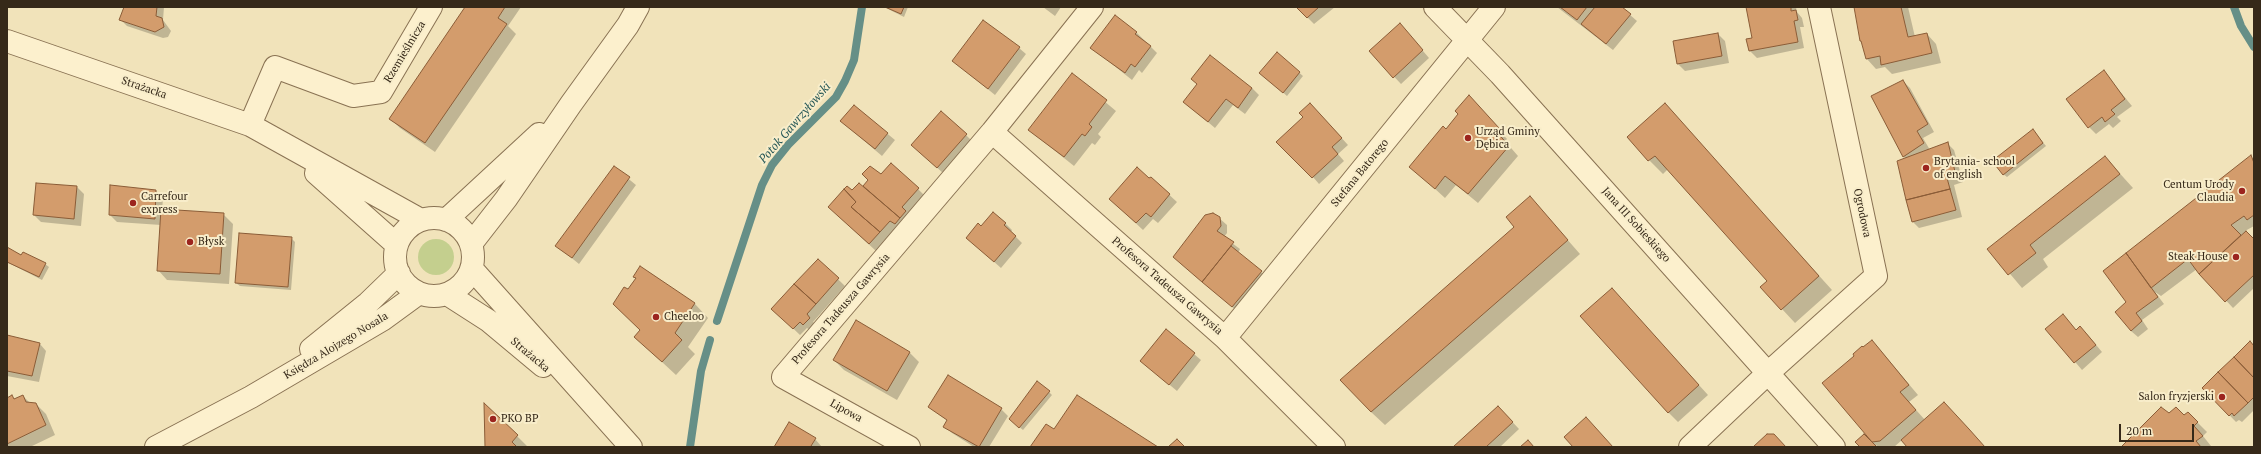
<!DOCTYPE html>
<meta charset="utf-8">
<style>
body{margin:0}
#map{position:relative;width:2261px;height:454px;overflow:hidden;background:#f1e3ba;font-family:"PT Serif",serif}
canvas{display:block}
.frame{position:absolute;inset:0;border:8px solid #362919;pointer-events:none}
.scale{position:absolute;left:2119px;top:424px;width:75px;height:18px;box-sizing:border-box;border:2px solid #362919;border-top:0;padding-left:5px;font-size:12px;line-height:14px;white-space:nowrap;color:#362919;-webkit-text-stroke:3px #f8edca;paint-order:stroke}
</style>
<div id="map">
<canvas width="2261" height="454"></canvas>
<div class="frame"></div>
<div class="scale">20 m</div>
</div>
<script>
const ctx = document.querySelector('canvas').getContext('2d');
ctx.lineJoin = 'round';
function fillPath(path, color) { ctx.fillStyle = color; ctx.fill(path, 'evenodd'); }
const shape = rows => new Path2D(rows.map(r => 'M' + r).join(''));
function stroke(path, color, width, dash) { ctx.strokeStyle = color; ctx.lineWidth = width; ctx.lineCap = dash ? 'butt' : 'round'; ctx.setLineDash(dash || []); ctx.stroke(path); }
function drawText(font, color, halo, rows, align = 'center') {
  ctx.font = font + ' "PT Serif",serif'; ctx.lineWidth = 4; ctx.setLineDash([]); ctx.textBaseline = 'middle'; ctx.strokeStyle = halo; ctx.fillStyle = color; for (const [text, x, y, turn = 0] of rows) {
    ctx.save(); ctx.translate(x, y); ctx.rotate((+turn || 0) * Math.PI / 180); ctx.textAlign = isNaN(turn) ? turn : align; if (halo) ctx.strokeText(text, 0, 0); ctx.fillText(text, 0, 0); ctx.restore();
  }
}
fillPath(shape([
 '418 257a18 18 0 1 1 36 0a18 18 0 1 1-36 0Z'
]), '#c4cf8e');
fillPath(shape([
 [125,7,164,7,163,20,171,31,168,37,163,38,127,26,120,19],
 [466,7,521,7,508,26,516,34,435,152,400,128,391,119],
 [884,7,908,7,904,17],
 [1043,7,1061,7,1055,16],
 [1297,7,1335,7,1314,24],
 [1557,7,1621,7,1637,21,1613,50],
 [1747,7,1796,7,1797,12,1802,18,1804,27,1800,27,1804,48,1757,58,1750,51,1747,40,1753,38],
 [1855,7,1908,7,1915,37,1927,34,1936,44,1941,63,1892,74,1885,67,1876,69,1867,59,1861,41],
 [1115,16,1137,33,1157,53,1142,73,1139,70,1132,80,1092,48],
 [1406,31,1429,58,1401,84,1370,51],
 [1718,34,1725,41,1729,63,1685,71,1678,64,1674,42],
 [1019,48,1026,54,995,95,953,61],
 [1277,54,1303,76,1287,96,1264,76],
 [2103,71,2132,106,2117,117,2121,121,2113,128,2109,124,2096,134,2089,127],
 [1073,75,1116,111,1098,134,1101,137,1095,145,1092,143,1074,166,1029,130],
 [1192,79,1252,88,1259,95,1245,114,1233,105,1215,128,1184,102,1197,84],
 [1903,81,1910,88,1934,132,1923,138,1930,150,1947,143,1954,150,1963,182,1954,185,1962,217,1919,228,1912,221,1906,159,1903,156],
 [1469,96,1507,139,1505,141,1518,156,1478,203,1456,185,1445,198,1411,167,1460,114],
 [1665,105,1832,290,1795,323,1782,309,1768,281,1668,169,1663,174,1649,160],
 [854,106,895,140,882,156,841,121],
 [1317,111,1348,145,1338,154,1344,161,1319,184,1313,177],
 [2036,134,2046,146,2007,177,2003,174],
 [966,135,973,142,944,174,920,152],
 [2105,157,2133,188,2043,259,2048,267,2022,288,1989,249],
 [2251,157,2254,160,2254,226,2245,231,2254,240,2254,288,2233,308,2197,269,2161,296,2155,292,2164,304,2142,320,2148,329,2138,337,2131,331,2127,303],
 [614,167,636,185,579,264,557,246],
 [882,175,918,189,925,196,876,251,836,214,852,192,863,187,870,180],
 [1151,178,1177,202,1158,223,1153,219,1143,230,1110,199],
 [37,184,77,187,84,194,81,226,41,222,34,215],
 [156,191,163,198,162,211,223,214,233,224,229,284,167,280,158,270,161,225,117,222,110,215],
 [1530,197,1580,254,1385,425,1371,412,1516,227],
 [1219,218,1227,225,1227,233,1224,237,1240,249,1238,253,1268,278,1239,313,1181,263],
 [1005,223,1012,230,1011,232,1022,243,1001,268,967,238,981,227],
 [291,238,295,242,291,290,240,286,236,283],
 [7,249,45,264,49,267,42,280,7,262],
 [818,260,845,286,813,322,817,325,811,331,807,328,800,335,779,315],
 [640,268,695,304,708,318,688,347,695,354,676,375,635,337,641,331,614,304,628,291,637,278],
 [1612,289,1708,395,1678,422,1668,412],
 [2047,329,2076,330,2087,334,2102,352,2082,370],
 [7,342,40,344,46,351,39,382,7,376],
 [2254,347,2254,410,2242,422,2239,420,2236,422,2203,388],
 [1881,351,1918,395,1909,402,1925,420,1985,447,1908,447,1902,440,1894,447,1878,447,1876,445,1876,447,1861,447,1870,438],
 [909,352,919,362,897,400,844,370,834,360],
 [1194,354,1201,360,1177,391,1141,361],
 [1049,392,1052,395,1023,430,1013,422],
 [23,396,30,403,36,404,46,414,55,435,30,447,7,447,7,404],
 [485,405,517,436,528,447,486,447],
 [929,407,1001,409,1008,416,989,447,974,447,952,433,945,426,948,421],
 [2188,413,2207,432,2203,436,2211,446,2210,447,2122,447,2169,414,2184,416],
 [1505,414,1519,429,1500,447,1454,447],
 [815,439,822,447,776,447]
]), '#0003');
stroke(shape([
 [2234,7,2241,26,2254,47],
 [717,321,762,185,772,165,788,145,836,97,845,81,854,60,862,7],
 [690,447,701,371,710,340]
]), '#668f87', 8);
const building = shape([
 [124,7,157,7,156,16,162,18,164,27,155,32,119,20,124,7],
 [465,7,505,7,498,18,507,24,425,143,389,119,465,7],
 [885,7,904,7,901,14,885,7],
 [1296,7,1319,7,1307,18,1296,7],
 [1560,7,1587,7,1577,20,1560,7],
 [1595,7,1622,7,1631,14,1606,44,1581,24,1595,7],
 [1746,7,1791,7,1791,11,1796,10,1798,20,1794,21,1798,42,1749,51,1746,39,1752,38,1746,7],
 [1854,7,1901,7,1908,37,1927,33,1932,53,1881,65,1880,56,1866,59,1861,41,1860,41,1854,7],
 [1115,15,1137,32,1135,34,1151,46,1135,67,1131,64,1125,73,1090,48,1115,15],
 [983,20,1020,47,988,89,952,61,983,20],
 [1400,23,1423,50,1393,78,1369,51,1400,23],
 [1718,33,1722,56,1677,64,1673,41,1718,33],
 [1277,52,1300,72,1283,93,1259,73,1277,52],
 [1210,55,1252,88,1238,108,1226,99,1208,122,1183,102,1197,84,1191,79,1210,55],
 [2104,70,2125,99,2111,110,2115,114,2105,122,2102,117,2088,128,2066,99,2104,70],
 [1072,73,1107,100,1089,124,1092,127,1085,136,1082,134,1064,157,1028,130,1072,73],
 [1903,80,1928,124,1917,131,1924,143,1903,157,1871,96,1903,80],
 [1469,95,1499,128,1496,131,1509,146,1468,194,1445,176,1435,189,1409,167,1443,126,1446,129,1458,114,1455,111,1469,95],
 [1310,103,1342,138,1332,147,1338,154,1312,178,1276,142,1303,117,1299,113,1310,103],
 [1665,103,1819,276,1781,310,1760,287,1767,281,1655,156,1648,161,1627,137,1665,103],
 [854,105,888,133,875,149,840,121,854,105],
 [941,111,967,134,937,168,911,145,941,111],
 [2033,129,2043,143,2003,175,1992,161,2033,129],
 [1948,142,1956,176,1947,178,1950,189,1906,200,1897,161,1948,142],
 [2251,155,2254,163,2254,215,2247,220,2244,216,2231,225,2241,235,2199,274,2188,259,2151,288,2126,253,2251,155],
 [2105,156,2120,174,2030,245,2036,253,2008,275,1987,249,2105,156],
 [891,163,919,188,902,207,906,211,900,218,863,186,868,180,862,174,870,166,881,174,891,163],
 [614,166,630,177,572,258,555,246,614,166],
 [1137,167,1149,178,1151,177,1170,194,1151,217,1146,213,1136,223,1109,199,1137,167],
 [36,183,77,186,74,219,33,215,36,183],
 [859,183,900,218,895,224,890,221,880,232,851,207,856,202,844,189,847,186,852,190,859,183],
 [110,185,156,190,155,219,109,215,110,185],
 [844,189,856,202,851,207,880,232,869,244,828,207,844,189],
 [1950,189,1956,210,1912,222,1906,200,1950,189],
 [1530,196,1568,240,1371,412,1340,380,1514,227,1506,217,1530,196],
 [161,209,224,213,220,274,157,271,161,209],
 [993,212,1006,223,1004,225,1016,236,994,262,966,238,978,223,981,226,993,212],
 [1213,213,1220,217,1221,226,1217,231,1234,242,1202,282,1173,257,1205,215,1213,213],
 [2246,231,2254,239,2254,275,2225,302,2199,274,2246,231],
 [239,233,292,237,288,287,235,283,239,233],
 [1231,246,1262,271,1232,307,1202,282,1231,246],
 [7,247,21,255,23,252,46,263,39,277,7,262,7,247],
 [2126,253,2158,297,2136,313,2142,321,2131,331,2115,312,2126,302,2103,271,2126,253],
 [818,259,839,278,816,304,794,284,818,259],
 [640,266,695,303,675,333,682,340,662,362,634,337,640,330,613,304,624,287,628,289,636,278,633,277,640,266],
 [794,284,816,304,807,314,810,318,803,325,800,322,793,329,771,309,794,284],
 [1612,288,1699,385,1668,413,1580,316,1612,288],
 [2063,314,2076,330,2080,326,2096,345,2074,363,2045,329,2063,314],
 [856,320,910,352,887,391,833,360,856,320],
 [1166,329,1195,353,1169,385,1140,361,1166,329],
 [7,335,40,343,32,376,7,371,7,335],
 [1872,340,1909,385,1900,392,1916,410,1880,441,1872,442,1822,383,1854,356,1853,354,1862,346,1863,347,1872,340],
 [2250,341,2254,346,2254,378,2234,357,2250,341],
 [2234,357,2254,378,2254,397,2248,403,2218,372,2234,357],
 [2218,372,2248,403,2234,416,2232,413,2229,416,2202,388,2218,372],
 [948,375,1002,408,979,447,943,427,947,420,928,407,948,375],
 [1037,381,1050,391,1019,428,1009,419,1037,381],
 [12,395,14,399,23,395,26,402,36,403,46,425,7,444,7,398,12,395],
 [1077,395,1158,447,1030,447,1046,424,1054,429,1077,395],
 [1944,402,1969,429,1985,447,1907,447,1901,440,1944,402],
 [484,403,518,435,512,442,517,447,485,447,484,403],
 [1498,406,1513,422,1486,447,1453,447,1498,406],
 [2161,407,2169,413,2176,407,2184,415,2188,412,2198,422,2194,426,2203,436,2196,441,2201,447,2121,447,2161,407],
 [1586,417,1613,447,1573,447,1564,437,1586,417],
 [789,422,816,438,811,446,813,447,774,447,789,422],
 [1767,434,1774,434,1786,447,1753,447,1767,434],
 [1864,434,1876,446,1875,447,1860,447,1855,442,1864,434],
 [1177,439,1185,447,1168,447,1177,439],
 [1528,440,1534,447,1520,447,1528,440]
]);
fillPath(building, '#d39c6c');
stroke(building, '#8a5c37', 1);
const minor = shape([
 [1435,7,1500,74,1834,447],
 [7,41,250,125,421,220],
 [250,125,275,67,353,96,381,92,431,7],
 [992,132,1225,338,1334,447],
 [316,173,397,245],
 '395 257a39 39 0 1 1 78 0a39 39 0 1 1-78 0Z',
 [446,220,539,134],
 [471,244,506,199,571,104,628,25,638,7],
 [472,269,631,447],
 [447,294,489,321,543,366],
 [1225,338,1494,7],
 [311,349,368,303,399,273],
 [156,447,251,397,382,320,419,293],
 [909,447,783,377,992,132,1092,7],
 [1690,447,1768,373,1876,276,1819,7]
]);
stroke(minor, '#897253', 24);
stroke(minor, '#fcf0cd', 22);
for (const [x, y, r, color] of [
 [1468,138,4,"#9c241e"],
 [1926,168,4,"#9c241e"],
 [2242,191,4,"#9c241e"],
 [133,203,4,"#9c241e"],
 [190,242,4,"#9c241e"],
 [2236,257,4,"#9c241e"],
 [656,317,4,"#9c241e"],
 [2222,397,4,"#9c241e"],
 [493,419,4,"#9c241e"]
]) { const dot = new Path2D(); dot.arc(x, y, r, 0, 2 * Math.PI); ctx.fillStyle = color; ctx.fill(dot); stroke(dot, '#f8edca', 1.5); }
drawText('11px', '#362919', '#f8edca', [
 ["Rzemieślnicza",405,52,-59],
 ["Strażacka",144,88,19],
 ["Stefana Batorego",1360,173,-51],
 ["Ogrodowa",1862,213,78],
 ["Jana III Sobieskiego",1636,225,48],
 ["Profesora Tadeusza Gawrysia",1167,286,41],
 ["Profesora Tadeusza Gawrysia",841,309,-49],
 ["Księdza Alojzego Nosala",336,346,-31],
 ["Strażacka",530,355,40],
 ["Lipowa",846,411,29]
]);
drawText('11px', '#362919', '#f8edca', [
 ["Urząd Gminy",1476,132],
 ["Dębica",1476,145],
 ["Brytania- school",1934,162],
 ["of english",1934,175],
 ["Centum Urody",2234,185,"right"],
 ["Claudia",2234,198,"right"],
 ["Carrefour",141,197],
 ["express",141,210],
 ["Błysk",198,242],
 ["Steak House",2228,257,"right"],
 ["Cheeloo",664,317],
 ["Salon fryzjerski",2214,397,"right"],
 ["PKO BP",501,419]
], 'left');
drawText('italic 12px', '#275857', '#f8edca', [
 ["Potok Gawrzyłowski",795,123,-49]
]);
</script>
